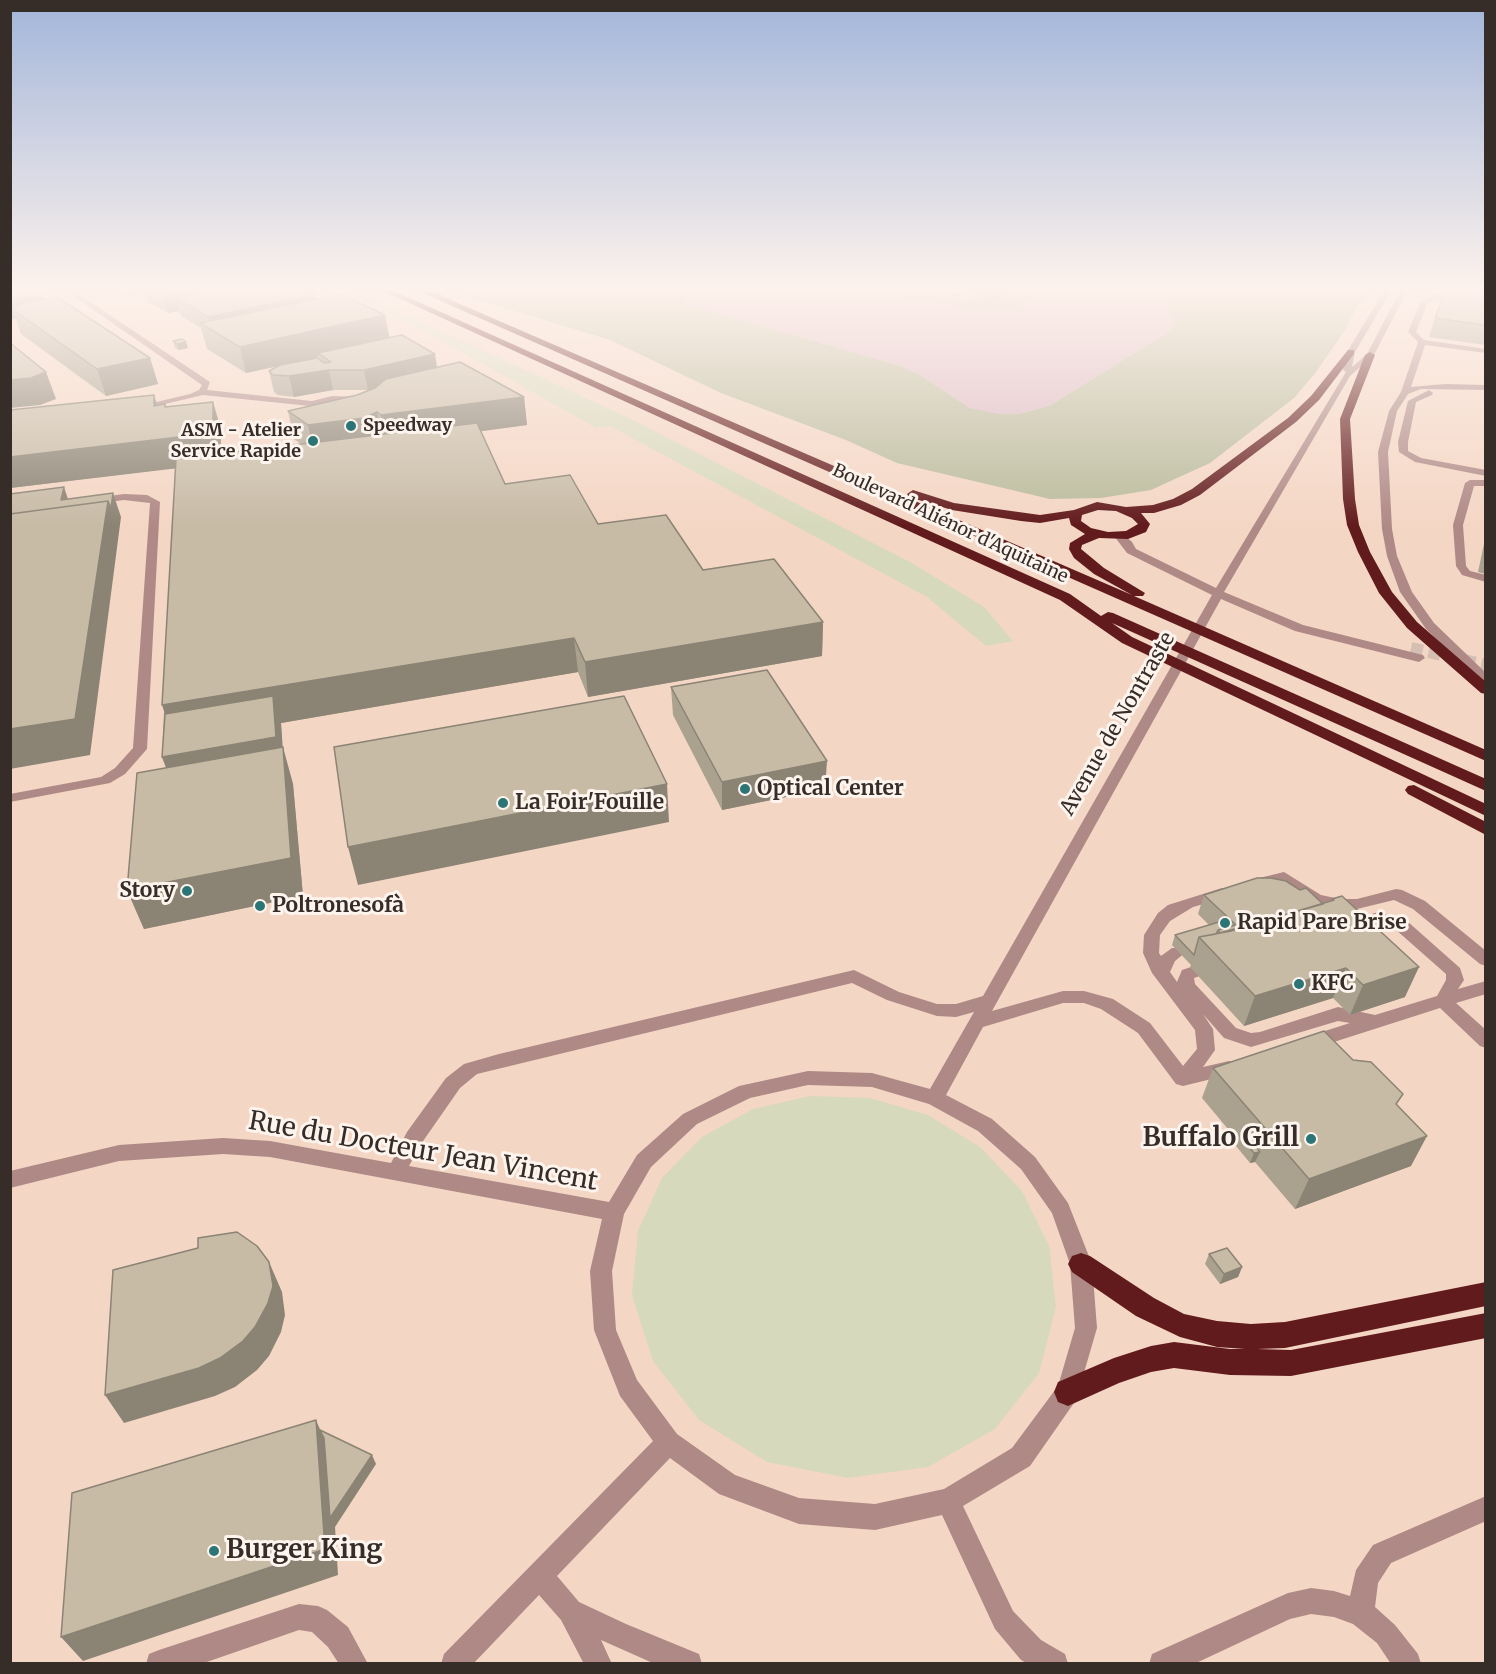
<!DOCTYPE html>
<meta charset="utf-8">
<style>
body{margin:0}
#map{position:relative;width:1496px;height:1674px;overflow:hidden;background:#fbe3d5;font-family:Merriweather,serif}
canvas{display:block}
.frame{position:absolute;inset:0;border:12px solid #362d28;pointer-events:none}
</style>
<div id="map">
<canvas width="1496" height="1674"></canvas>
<div class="frame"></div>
</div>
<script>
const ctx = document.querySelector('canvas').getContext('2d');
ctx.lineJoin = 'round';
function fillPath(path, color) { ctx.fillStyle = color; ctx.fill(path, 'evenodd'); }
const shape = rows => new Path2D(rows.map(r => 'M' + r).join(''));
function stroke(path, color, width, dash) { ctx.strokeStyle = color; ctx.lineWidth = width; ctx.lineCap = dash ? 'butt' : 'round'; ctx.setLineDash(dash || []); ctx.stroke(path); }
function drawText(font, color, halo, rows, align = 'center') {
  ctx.font = font + ' Merriweather,serif'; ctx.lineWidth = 6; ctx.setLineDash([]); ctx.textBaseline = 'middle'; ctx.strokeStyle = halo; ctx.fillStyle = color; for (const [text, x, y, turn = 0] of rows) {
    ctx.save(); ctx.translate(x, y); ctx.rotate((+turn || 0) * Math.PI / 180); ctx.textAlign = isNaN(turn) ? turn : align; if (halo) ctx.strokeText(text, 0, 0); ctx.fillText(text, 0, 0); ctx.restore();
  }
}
fillPath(shape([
 [11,291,1485,291,1485,1663,11,1663]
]), '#f4d6c4');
fillPath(shape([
 [340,291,356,291,635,421,910,562,984,607,1013,641,986,646,927,597,610,426,596,428,432,335],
 [810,1096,870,1098,928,1115,980,1147,1022,1191,1049,1246,1056,1307,1039,1373,995,1429,928,1467,848,1478,767,1462,699,1420,653,1361,632,1295,638,1231,662,1178,702,1137,753,1109]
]), '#d7d9bc');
fillPath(shape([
 [460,291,699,291,685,298,684,302,689,305,901,366,920,375,970,408,1018,414,1049,406,1168,332,1173,327,1173,323,1165,302,1185,291,1373,291,1356,307,1347,327,1316,372,1294,398,1210,463,1151,490,1101,498,1050,499,897,463,846,440,721,393,610,340,472,298],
 [852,291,906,291,963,300,974,298,986,291,1044,291,1012,310,990,311]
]), '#b9bb9c');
fillPath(shape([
 [699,291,852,291,990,311,1012,310,1044,291,1185,291,1166,302,1173,322,1173,327,1168,332,1049,406,1018,414,998,414,970,408,920,375,901,366,689,305,684,301,685,299]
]), '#dbb9c5');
stroke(shape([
 [1411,648,1486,665]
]), '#d4bfb2', 12, [12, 6]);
fillPath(shape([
 [66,291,74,291,210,382,207,390,312,401,332,396,359,397,363,400,359,403,332,402,319,405,333,414,334,416,330,419,310,406,203,395,144,409,144,405,190,394,199,390,202,385,66,291],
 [430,291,438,291,461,306,454,308,430,291],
 [925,291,957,293,975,291,957,297,925,291],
 [1384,291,1391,291,1355,352,1352,367,1367,354,1400,291,1407,291,1374,355,1350,376,1224,592,1303,625,1423,655,1425,658,1419,662,1295,631,1221,599,992,1011,1063,991,1084,991,1113,999,1150,1023,1183,1066,1197,1049,1195,1030,1152,973,1143,953,1144,935,1158,913,1168,905,1222,888,1228,889,1230,893,1228,897,1193,907,1170,921,1160,935,1159,953,1161,956,1172,948,1184,948,1186,952,1175,961,1170,972,1177,982,1182,970,1194,966,1200,968,1203,972,1200,976,1194,978,1195,984,1236,1028,1251,1033,1260,1032,1338,1007,1375,1015,1437,996,1446,980,1446,974,1395,929,1378,924,1350,933,1344,931,1342,927,1344,923,1378,912,1407,921,1460,968,1464,980,1458,989,1486,981,1486,994,1456,1003,1486,1030,1486,1048,1480,1046,1440,1008,1312,1049,1306,1047,1303,1042,1306,1037,1350,1023,1338,1021,1251,1047,1224,1038,1203,1014,1213,1029,1215,1050,1203,1067,1229,1061,1236,1063,1238,1068,1236,1073,1183,1086,1176,1084,1138,1033,1101,1009,1084,1003,1063,1003,983,1027,946,1095,992,1119,1035,1157,1068,1203,1092,1264,1097,1328,1076,1400,1030,1466,963,1506,1013,1611,1041,1640,1065,1654,1068,1664,1028,1664,1021,1660,995,1629,942,1515,875,1530,799,1524,719,1494,670,1458,557,1576,579,1602,626,1624,699,1654,702,1664,655,1664,601,1640,612,1664,584,1664,561,1620,539,1595,473,1664,441,1664,444,1654,653,1441,620,1396,594,1330,590,1271,602,1219,270,1157,223,1154,119,1161,10,1188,10,1171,119,1145,223,1138,270,1141,391,1163,407,1132,446,1078,464,1064,499,1054,854,970,899,992,937,1004,956,1004,983,996,1212,595,1127,553,1114,536,1123,534,1132,542,1136,549,1216,588,1346,372,1343,370,1347,352,1384,291],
 [852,983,887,1000,937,1016,956,1017,974,1012,930,1089,872,1073,808,1071,739,1086,683,1114,637,1155,609,1202,409,1166,421,1144,460,1088,477,1074,852,983],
 [808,1085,872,1087,929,1104,978,1131,1021,1169,1052,1213,1070,1264,1075,1328,1058,1386,1012,1448,944,1489,875,1504,799,1498,735,1475,677,1434,637,1380,616,1330,612,1271,624,1214,651,1167,697,1124,750,1098,808,1085],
 [1486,292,1486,296,1435,299,1427,304,1416,332,1424,340,1486,349,1486,353,1425,345,1411,387,1445,384,1486,385,1486,390,1421,389,1408,394,1397,411,1388,452,1392,529,1397,556,1412,592,1434,623,1486,673,1486,684,1482,683,1426,629,1400,592,1387,556,1382,529,1378,452,1389,411,1401,392,1418,342,1408,332,1420,303,1433,295,1486,292],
 [1429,390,1433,393,1432,395,1416,402,1408,442,1408,451,1421,458,1486,470,1486,476,1415,462,1399,452,1398,442,1408,401,1429,390],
 [1470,480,1486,480,1486,486,1474,486,1463,525,1466,566,1470,571,1486,575,1486,582,1462,575,1456,566,1453,525,1465,483,1470,480],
 [124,494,147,495,160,502,147,749,125,774,110,783,10,802,10,794,101,777,115,768,133,748,150,503,124,500,94,504,89,501,94,498,124,494],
 [1284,872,1321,895,1340,899,1357,899,1396,889,1402,890,1425,901,1486,951,1486,966,1480,964,1413,909,1394,900,1357,909,1340,909,1311,904,1292,894,1281,883,1257,889,1249,884,1251,880,1284,872],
 [1486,1496,1486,1521,1391,1563,1378,1583,1375,1607,1395,1625,1418,1654,1421,1664,1391,1664,1377,1643,1353,1624,1334,1617,1311,1614,1290,1619,1194,1664,1149,1664,1152,1654,1288,1593,1311,1588,1334,1591,1350,1596,1356,1570,1373,1545,1486,1496],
 [299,1604,318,1606,327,1610,348,1627,368,1664,339,1664,328,1647,312,1632,299,1630,201,1664,146,1664,149,1654,159,1650,299,1604]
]), '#af8986');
fillPath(shape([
 [383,291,394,291,1070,594,1101,616,1108,612,1113,613,1486,779,1486,791,1112,623,1132,637,1486,804,1486,816,1122,643,1060,600,383,291],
 [418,291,430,291,1132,595,1094,574,1074,558,1069,549,1070,543,1085,534,1071,525,1069,518,1040,523,1021,521,952,510,909,497,907,494,913,490,954,503,1040,515,1074,510,1097,502,1126,507,1153,505,1173,499,1192,489,1288,418,1311,396,1348,350,1354,350,1354,354,1319,400,1296,422,1200,495,1181,505,1154,513,1141,513,1150,524,1146,532,1128,539,1099,538,1082,545,1081,549,1104,568,1145,593,1143,596,1134,596,1486,750,1486,761,418,291],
 [1098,510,1116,511,1132,518,1138,524,1126,531,1108,532,1091,528,1081,521,1082,515,1098,510],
 [1370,352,1375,355,1350,419,1355,499,1359,525,1370,552,1392,592,1417,622,1486,682,1486,694,1481,693,1407,628,1379,593,1358,552,1347,525,1343,499,1340,419,1365,355,1370,352],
 [1414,785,1486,822,1486,835,1408,794,1405,790,1408,786,1414,785],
 [1081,1253,1090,1256,1154,1298,1184,1314,1217,1321,1251,1324,1285,1322,1486,1282,1486,1306,1285,1348,1257,1349,1291,1350,1486,1313,1486,1338,1291,1376,1230,1375,1174,1368,1151,1372,1119,1383,1068,1406,1058,1402,1054,1392,1058,1382,1114,1358,1151,1346,1174,1342,1230,1349,1245,1349,1217,1347,1180,1337,1136,1316,1072,1272,1068,1264,1072,1256,1081,1253]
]), '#621b1c');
fillPath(shape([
 [10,291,43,299,150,358,158,384,106,396,21,334,16,319,10,320],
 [121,291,311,291,314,293,315,299,385,315,389,338,437,367,524,397,527,425,481,431,505,484,823,622,822,656,588,697,578,672,281,723,282,747,293,784,303,896,144,929,127,890,166,768,162,757,175,468,10,488,10,410,165,404,166,407,213,402,221,430,221,453,301,444,294,439,288,411,357,395,368,390,333,390,294,397,278,395,274,392,269,371,275,368,275,367,246,373,207,349,201,328,181,316,179,311,168,313,148,302,145,292,128,296],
 [318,357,319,359,288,364],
 [983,291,1011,291,1011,293,1004,297,999,297,999,299,996,301,980,300,977,298,978,292],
 [1485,291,1485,345,1429,337,1435,318],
 [173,341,186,342,188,348,179,350,175,348],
 [1485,539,1485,574,1478,572],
 [671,687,825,789,722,810,673,715],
 [1204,895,1323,904,1331,901,1332,899,1405,997,1350,1015,1333,998,1244,1026,1190,967,1191,965,1172,945,1175,935,1209,925,1198,914],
 [1213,1068,1397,1105,1411,1166,1295,1209,1255,1162,1250,1163,1236,1146,1238,1141,1202,1098],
 [1209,1254,1242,1267,1238,1277,1220,1284,1205,1264]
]), '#aba18f');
fillPath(shape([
 [127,291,145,291,145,292,128,296],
 [161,291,276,291,176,298,179,311,168,313],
 [1005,291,1011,291,1011,293,1004,297],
 [314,293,318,311,212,330,208,317],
 [999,293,999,299,996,301,996,295],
 [42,295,48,314,12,309,16,319,10,320,10,301],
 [385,315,390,340,318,353,318,357,246,373,240,347],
 [186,342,188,348,179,350,177,344],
 [435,354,438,374,368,390,364,370],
 [150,358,158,384,106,396,97,369],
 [329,370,333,390,294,397,289,376],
 [46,372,56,399,40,405,10,408,10,380],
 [154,395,163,423,154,406],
 [524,397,527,425,387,444,381,415],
 [213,402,221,430,221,463,10,488,10,457],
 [377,412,382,441,314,454,308,425],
 [64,487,72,511,108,501,113,493,121,517,90,755,10,769,10,729],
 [823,622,822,656,588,697,585,662],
 [574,638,578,672,281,723,284,765,173,785,162,757,174,741,162,705],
 [283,747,293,784,303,896,144,929,127,890],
 [827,761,825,789,722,810,722,782],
 [667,784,669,822,358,885,348,847],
 [1419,967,1405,997,1350,1015,1363,985],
 [1346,968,1333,998,1244,1026,1255,996],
 [1427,1136,1411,1166,1295,1209,1309,1179],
 [1260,1152,1255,1162,1250,1163,1254,1153],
 [269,1262,282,1292,285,1315,281,1332,269,1356,257,1370,235,1387,215,1396,124,1423,105,1395],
 [1242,1267,1238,1277,1220,1284,1224,1274],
 [316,1420,328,1448,372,1455,376,1464,335,1527,338,1575,83,1661,61,1637]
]), '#8b8374');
const building = shape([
 [10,291,36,291,42,295,10,301,10,291],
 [210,291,311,291,314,293,310,293,314,295,208,317,176,298,210,291],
 [983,291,998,291,999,293,996,295,981,294,978,292,983,291],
 [1446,291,1485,291,1485,325,1435,318,1446,291],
 [341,294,385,315,240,347,200,323,341,294],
 [57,297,150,358,97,369,12,309,23,303,57,297],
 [402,335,435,354,364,370,329,370,289,376,273,375,269,371,280,365,317,358,324,363,331,362,318,353,402,335],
 [182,339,186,342,177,344,173,341,182,339],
 [10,343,46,372,31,378,10,380,10,343],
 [460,362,524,397,381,415,377,412,364,418,308,425,288,411,357,395,375,388,386,379,460,362],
 [154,395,154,406,165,404,165,407,213,402,213,433,10,457,10,410,154,395],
 [477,423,505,484,570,475,598,524,666,515,703,570,774,559,823,622,585,662,574,638,162,705,176,459,477,423],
 [64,487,61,500,113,493,111,508,108,501,10,514,10,494,64,487],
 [108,501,75,719,10,729,10,514,108,501],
 [767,670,827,761,722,782,671,687,767,670],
 [273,696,276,737,162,757,165,714,273,696],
 [624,696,667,784,348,847,334,747,624,696],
 [283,747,291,858,127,890,137,773,283,747],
 [1257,878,1271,878,1286,881,1300,890,1306,888,1323,904,1220,933,1218,930,1236,925,1204,895,1257,878],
 [1342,896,1419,967,1363,985,1346,968,1255,996,1199,937,1231,931,1334,900,1332,899,1342,896],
 [1219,922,1225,928,1218,930,1216,934,1199,937,1194,955,1175,935,1219,922],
 [1324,1031,1353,1060,1371,1062,1403,1094,1396,1104,1427,1136,1309,1179,1213,1068,1324,1031],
 [1245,1134,1260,1152,1254,1153,1240,1136,1245,1134],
 [237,1232,257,1246,269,1262,273,1286,268,1303,255,1327,243,1341,220,1358,199,1368,105,1395,113,1270,198,1248,198,1238,237,1232],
 [1227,1248,1242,1267,1224,1274,1209,1254,1227,1248],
 [316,1420,325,1549,61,1637,72,1493,316,1420],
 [320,1430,372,1455,330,1518,324,1438,320,1430]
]);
fillPath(building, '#c7bba6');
stroke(building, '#8b8374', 1.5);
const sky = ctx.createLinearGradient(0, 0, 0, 526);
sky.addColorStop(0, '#a3b6da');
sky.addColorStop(0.55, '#fdf2ec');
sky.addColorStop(1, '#fdf2ec00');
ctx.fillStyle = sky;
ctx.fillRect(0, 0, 1496, 526);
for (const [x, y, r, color] of [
 [351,426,6,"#2b7577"],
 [313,441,6,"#2b7577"],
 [745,789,6,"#2b7577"],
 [503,803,6,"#2b7577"],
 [187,891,6,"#2b7577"],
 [260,906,6,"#2b7577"],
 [1225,923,6,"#2b7577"],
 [1299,984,6,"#2b7577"],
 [1311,1139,6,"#2b7577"],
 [214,1551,6,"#2b7577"]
]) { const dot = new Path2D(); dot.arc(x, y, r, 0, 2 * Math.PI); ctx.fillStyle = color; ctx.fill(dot); stroke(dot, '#fdf4ee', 2); }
drawText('bold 18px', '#362d28', '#fdf4ee', [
 ["Speedway",363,426],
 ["ASM - Atelier",301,431,"right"],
 ["Service Rapide",301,452,"right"]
], 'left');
drawText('18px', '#362d28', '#fdf4ee', [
 ["Boulevard Aliénor d'Aquitaine",950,524,25]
]);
drawText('21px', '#362d28', '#fdf4ee', [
 ["Avenue de Nontraste",1118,724,-60]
]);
drawText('bold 21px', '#362d28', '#fdf4ee', [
 ["Optical Center",757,789],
 ["La Foir'Fouille",515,803],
 ["Story",175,891,"right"],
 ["Poltronesofà",272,906],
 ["Rapid Pare Brise",1237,923],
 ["KFC",1311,984]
], 'left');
drawText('bold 26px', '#362d28', '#fdf4ee', [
 ["Buffalo Grill",1299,1139],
 ["Burger King",226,1551,"left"]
], 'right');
drawText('26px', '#362d28', '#fdf4ee', [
 ["Rue du Docteur Jean Vincent",423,1152,10]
]);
</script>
